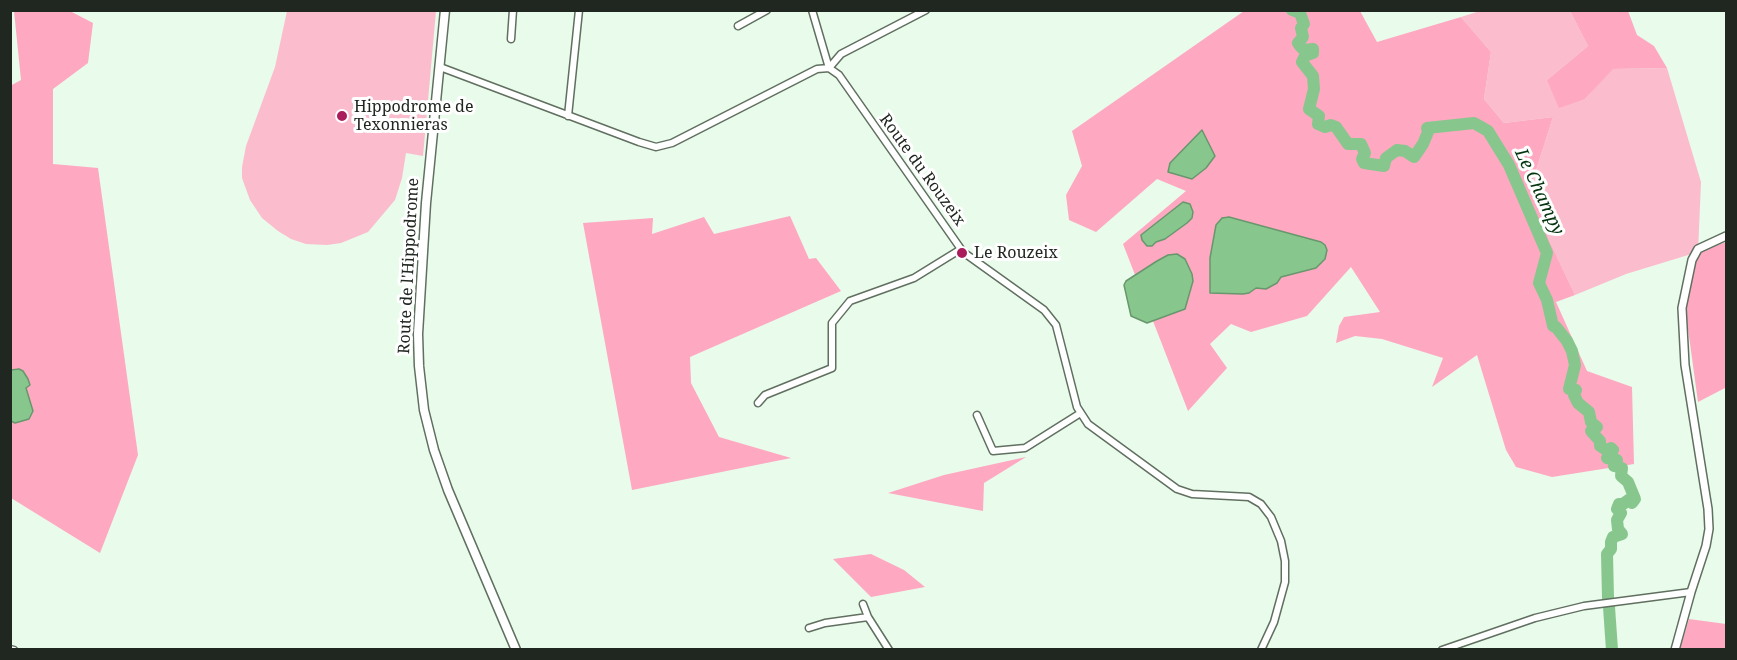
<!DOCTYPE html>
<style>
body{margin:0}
#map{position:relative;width:1737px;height:660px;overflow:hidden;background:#e9fbea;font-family:"Noto Serif",serif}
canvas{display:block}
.frame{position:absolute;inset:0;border:12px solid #202620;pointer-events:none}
</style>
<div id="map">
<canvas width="1737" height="660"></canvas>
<div class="frame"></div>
</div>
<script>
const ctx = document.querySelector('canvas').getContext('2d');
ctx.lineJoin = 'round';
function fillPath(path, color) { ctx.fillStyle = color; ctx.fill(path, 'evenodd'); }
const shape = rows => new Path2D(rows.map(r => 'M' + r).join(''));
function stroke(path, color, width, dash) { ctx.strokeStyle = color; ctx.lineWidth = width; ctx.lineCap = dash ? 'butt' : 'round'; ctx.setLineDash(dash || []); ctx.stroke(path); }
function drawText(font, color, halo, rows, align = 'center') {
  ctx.font = font + ' "Noto Serif",serif'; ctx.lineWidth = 6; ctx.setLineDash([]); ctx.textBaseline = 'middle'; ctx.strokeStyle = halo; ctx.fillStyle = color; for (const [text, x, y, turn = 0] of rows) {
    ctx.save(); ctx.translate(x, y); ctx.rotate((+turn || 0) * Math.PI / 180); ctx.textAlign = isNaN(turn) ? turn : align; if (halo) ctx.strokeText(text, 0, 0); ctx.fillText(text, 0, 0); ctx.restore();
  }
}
fillPath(shape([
 [287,11,436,11,423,156,406,153,402,178,395,200,368,232,341,243,327,245,306,244,291,239,278,231,262,218,250,200,242,178,242,167,246,146,275,67],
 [1480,11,1570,11,1588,46,1547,80,1585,99,1612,69,1667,68,1701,182,1698,252,1626,274,1575,295,1549,240,1532,183,1553,117,1504,123,1484,99,1491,52,1461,17]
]), '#fbbccd');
fillPath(shape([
 [14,11,70,11,93,23,88,63,53,89,53,164,98,168,138,455,100,553,11,498,10,86,21,80],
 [1244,11,1360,11,1377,42,1461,17,1491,52,1484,99,1504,123,1553,117,1532,183,1549,240,1575,295,1556,302,1587,371,1632,387,1634,464,1552,477,1516,467,1506,450,1477,355,1432,387,1443,358,1382,339,1355,336,1336,343,1339,326,1344,317,1380,312,1351,267,1307,316,1251,332,1231,324,1210,344,1227,368,1188,411,1123,244,1186,191,1157,179,1096,232,1069,220,1066,195,1082,166,1072,131],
 [1570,11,1628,11,1637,35,1654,46,1667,68,1613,69,1585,99,1559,108,1547,80,1588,46],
 [790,216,809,259,816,258,841,291,690,357,691,383,719,437,791,458,632,490,583,223,653,218,652,234,704,217,714,234],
 [1726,242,1726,390,1725,388,1698,402,1685,307,1698,252],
 [1026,457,984,483,983,511,888,493,944,475],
 [871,554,904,570,925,587,871,597,833,559],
 [1689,619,1726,624,1726,649,1680,649]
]), '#fea8c1');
const water = shape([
 [1202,130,1215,156,1206,168,1192,179,1168,172,1170,163,1202,130],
 [1183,202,1190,204,1193,212,1192,218,1187,223,1165,239,1156,242,1152,246,1147,246,1142,240,1141,235,1183,202],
 [1229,217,1321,242,1325,245,1327,250,1325,259,1316,268,1281,277,1277,283,1266,289,1256,288,1249,293,1243,294,1210,293,1210,258,1216,225,1222,218,1229,217],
 [1177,254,1185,259,1192,274,1193,281,1185,309,1147,323,1131,316,1124,285,1126,281,1157,261,1168,255,1177,254],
 [19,369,23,371,28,379,30,385,26,388,33,411,29,419,15,423,11,421,11,370,19,369]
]);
fillPath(water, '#87c78d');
stroke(water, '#68976c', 1.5);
stroke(shape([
 [1292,10,1300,13,1304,24,1301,28,1303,37,1298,43,1300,46,1304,50,1313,49,1313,53,1305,56,1302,62,1313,76,1314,89,1309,109,1319,116,1318,124,1325,127,1331,125,1336,127,1348,144,1361,144,1365,153,1362,159,1364,163,1384,166,1386,158,1397,150,1405,151,1414,157,1423,144,1428,132,1427,128,1474,123,1488,131,1509,165,1547,253,1539,283,1547,300,1553,326,1556,327,1567,341,1572,351,1575,365,1569,389,1576,390,1574,395,1578,403,1589,412,1591,422,1597,427,1591,431,1600,441,1600,446,1608,451,1611,448,1613,450,1607,458,1617,460,1614,466,1622,468,1621,476,1628,482,1635,499,1632,503,1630,499,1623,504,1619,504,1617,509,1621,513,1617,520,1618,529,1622,534,1613,537,1611,542,1611,549,1607,554,1608,598],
 [1609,607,1612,650]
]), '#87c78d', 12);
const minor = shape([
 [812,10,829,68],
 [738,26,767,10],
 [511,39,513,10],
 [440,67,639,142,656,147,672,143,817,69,829,68,839,75,963,252,1044,310,1056,325,1077,407,1088,424,1177,489,1192,494,1249,497,1261,504,1271,517,1281,541,1285,561,1285,582,1274,622,1261,650],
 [829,68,841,54,926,10],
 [568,116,579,10],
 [758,403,765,395,832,368,832,323,850,301,914,278,961,249],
 [977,415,993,451,1025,448,1079,414],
 [863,604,868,617,889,650],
 [809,628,825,623,868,617],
 [10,649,14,650],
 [1442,650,1535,618,1584,606,1691,592]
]);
const tertiary = shape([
 [1675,650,1691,592,1706,546,1709,529,1708,509,1685,365,1682,308,1692,260,1698,249,1726,236]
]);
const secondary = shape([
 [445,10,426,203,418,334,419,366,424,410,434,450,448,490,516,650]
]);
stroke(minor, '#606f60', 9);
stroke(tertiary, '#606f60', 10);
stroke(secondary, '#606f60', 11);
stroke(minor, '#fff', 6);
stroke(tertiary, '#fff', 7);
stroke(secondary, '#fff', 8);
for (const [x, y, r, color] of [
 [342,116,6,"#aa1c5b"],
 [962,253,6,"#aa1c5b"]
]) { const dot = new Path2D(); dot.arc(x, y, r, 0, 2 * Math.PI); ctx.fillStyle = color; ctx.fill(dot); stroke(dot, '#fff', 2); }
drawText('16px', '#202620', '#fff', [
 ["Hippodrome de",354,107],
 ["Texonnieras",354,125],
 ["Le Rouzeix",974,253]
], 'left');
drawText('16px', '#202620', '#fff', [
 ["Route du Rouzeix",922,170,54],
 ["Route de l'Hippodrome",409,266,-87]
]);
drawText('italic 18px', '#03340e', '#fff', [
 ["Le Champy",1539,192,65]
]);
</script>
